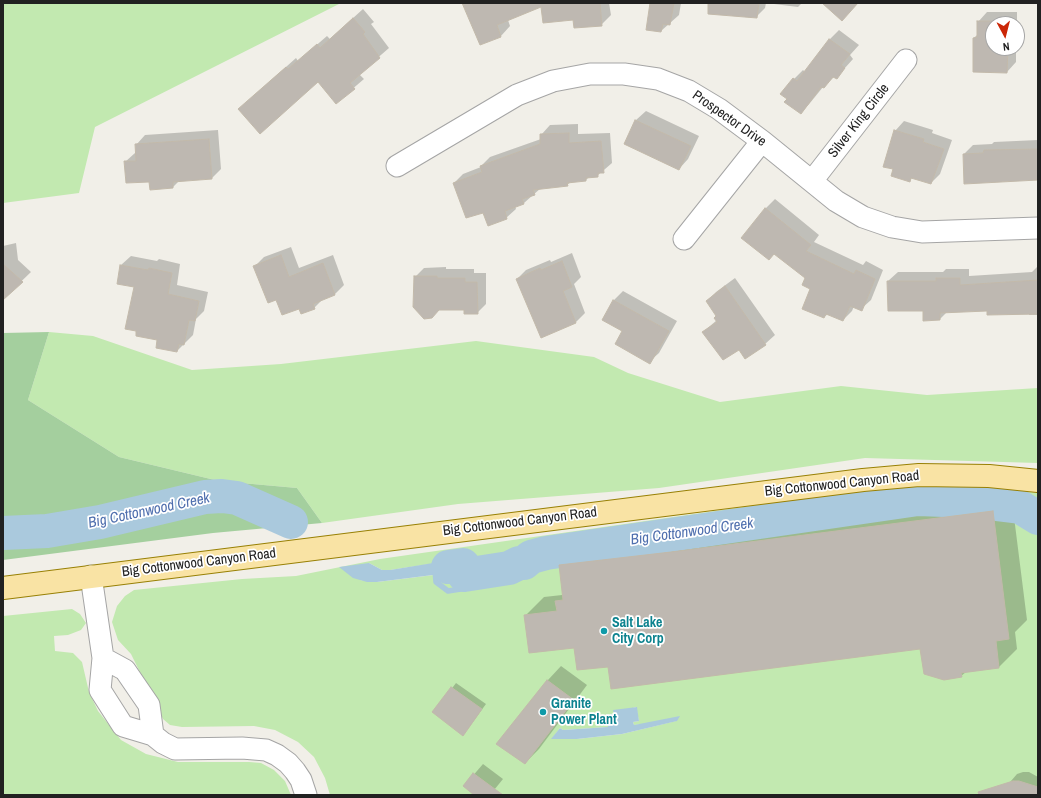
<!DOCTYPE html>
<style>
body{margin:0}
#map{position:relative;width:1041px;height:798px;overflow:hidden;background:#f1efe8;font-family:"Archivo Narrow",sans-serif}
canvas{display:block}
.frame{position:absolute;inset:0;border:4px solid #212121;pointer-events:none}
.north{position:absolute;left:985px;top:16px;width:40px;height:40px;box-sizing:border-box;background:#fff;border:1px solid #a6a6a6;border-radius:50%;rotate:173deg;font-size:11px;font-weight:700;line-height:16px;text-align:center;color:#212121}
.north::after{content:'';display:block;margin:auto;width:14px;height:18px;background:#cb2707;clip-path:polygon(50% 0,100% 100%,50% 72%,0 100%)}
</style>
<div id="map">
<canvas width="1041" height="798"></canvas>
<div class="frame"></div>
<div class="north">N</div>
</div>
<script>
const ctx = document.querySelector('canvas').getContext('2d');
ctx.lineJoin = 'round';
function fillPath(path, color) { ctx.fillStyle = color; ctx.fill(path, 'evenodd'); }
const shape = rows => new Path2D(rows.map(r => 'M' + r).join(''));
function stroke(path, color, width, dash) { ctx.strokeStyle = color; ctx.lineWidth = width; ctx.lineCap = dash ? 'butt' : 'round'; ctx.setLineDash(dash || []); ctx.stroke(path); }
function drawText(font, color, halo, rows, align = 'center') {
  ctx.font = font + ' "Archivo Narrow",sans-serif'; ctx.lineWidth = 3.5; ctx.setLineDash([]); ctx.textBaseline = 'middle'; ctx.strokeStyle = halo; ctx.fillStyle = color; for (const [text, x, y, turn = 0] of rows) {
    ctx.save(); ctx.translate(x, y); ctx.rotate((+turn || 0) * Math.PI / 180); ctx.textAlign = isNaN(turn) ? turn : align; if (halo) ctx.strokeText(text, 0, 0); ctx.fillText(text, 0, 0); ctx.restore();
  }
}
fillPath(shape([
 [3,3,341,3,95,127,79,193,3,203],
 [49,332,93,336,192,370,281,364,476,341,594,357,628,373,720,402,841,386,927,395,1038,388,1038,463,865,458,659,488,458,504,322,523,297,488,219,481,119,457,28,400],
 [993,487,1038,493,1038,795,330,795,325,778,314,757,298,742,275,730,254,726,182,727,170,725,163,719,131,654,118,640,112,622,117,606,125,596,134,590,242,579,296,576,380,559,834,494],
 [484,557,488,580,477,576,451,580,450,573,377,582,360,580,369,563,382,570,390,570,470,558,470,559],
 [636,707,639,721,633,722,634,725,676,721,622,734,577,739,552,739,560,728,563,730,608,727,614,714],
 [72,609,80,614,86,623,81,630,68,635,54,636,55,651,73,653,82,662,89,692,98,711,121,740,146,754,178,762,249,762,261,763,274,770,285,781,291,795,3,795,3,616]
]), '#c2e9b0');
fillPath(shape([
 [49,332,28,400,119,457,219,481,297,488,322,523,213,533,3,560,3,333]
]), '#a4cf9e');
fillPath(shape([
 [470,557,471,559,484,557,488,580,477,582,476,576,451,580,449,573,377,582,367,582,353,578,339,567,369,563,382,570,390,570],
 [637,707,639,721,633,722,634,725,680,716,677,721,622,734,577,739,551,739,560,728,563,730,608,727,607,715,614,714,613,710]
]), '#aac9dd');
fillPath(shape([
 [463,3,535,3,508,20,510,26,501,36,480,44],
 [546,3,609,3,611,15,601,25,573,19],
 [646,3,681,3,679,15,661,31,651,4],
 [709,3,802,3,798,7,766,3,765,8,756,17],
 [363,9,374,22,371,24,389,48,359,74,364,79,336,103,318,81,249,100,296,58,298,61,327,36,330,39],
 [987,12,1017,12,1017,24,993,24,993,48,1016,48,1016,62,1007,72,974,38,978,34,978,22],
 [839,30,859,45,850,55,853,59,836,78,834,77,823,87,810,103,801,113,788,99,794,79,803,70,805,72,830,39],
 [646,111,699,136,688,159,679,169,625,143,636,120],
 [904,121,933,130,932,133,952,140,940,174,931,183,913,177,909,181,894,168,895,131],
 [578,124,578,134,610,133,612,163,597,176,589,177,586,180,571,182,567,185,541,188,524,203,515,206,516,209,506,218,484,211,454,183,463,174,481,167,481,166,490,157,541,139,541,135,550,125],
 [218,130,221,169,212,178,179,181,173,187,151,189,150,181,125,162,135,153,137,152,136,145,145,135],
 [1038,140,1038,179,964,154,973,145,992,144,994,142],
 [775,199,819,235,814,242,863,265,866,261,883,270,871,300,861,309,854,306,852,311,843,320,828,314,824,317,807,277,775,253,743,238,766,208],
 [16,243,18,260,31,272,3,299,3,246],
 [291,247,299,268,333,255,344,285,335,294,323,299,314,308,299,308,277,299,255,266,264,257],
 [572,253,581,277,574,284,585,313,576,322,542,336,517,279,526,270,550,260,551,262],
 [131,256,157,261,159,259,180,264,177,285,208,292,204,311,196,319,193,335,177,351,158,340,135,286,118,283,121,265],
 [446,267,446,269,474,269,474,273,486,273,486,304,477,313,464,309,415,277,424,268],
 [1037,267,1038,315,1029,315,1029,313,988,310,948,311,940,319,924,310,889,310,888,281,898,272,943,272,946,269,969,269,969,276,1032,272],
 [735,278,775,335,765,344,739,349,703,332,717,320,717,316,707,301,716,292],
 [623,291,677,321,659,353,649,362,623,330,604,319,614,300],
 [1011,493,1027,620,1015,632,1017,649,999,667,966,672,961,676,921,648,609,666,575,647,525,616,544,597,562,595,564,594,560,566,579,547,690,535],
 [561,666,587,685,539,749,525,763,498,743,548,680],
 [456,683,486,704,467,730,434,712],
 [483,764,503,779,490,795,476,795,464,786],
 [1023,772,1029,772,1038,777,1038,795,999,795,1017,774]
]), '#0003');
stroke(shape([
 [479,563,546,553],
 [435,570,436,582,448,591,467,588],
 [464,575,467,588,489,584,510,568]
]), '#aac9dd', 5.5);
stroke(shape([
 [3,533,47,531,100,522,205,497,222,496,237,498,291,522],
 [448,567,463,565,464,575,509,568,519,563,524,563,531,557,546,553,918,499,971,501,1020,507,1038,518]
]), '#aac9dd', 34);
const building = shape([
 [462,3,600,3,602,26,574,28,573,20,543,23,541,7,497,25,501,37,480,45,462,3],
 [650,3,674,3,670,25,663,24,661,32,646,30,650,3],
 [708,3,759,3,757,18,708,14,708,3],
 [822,3,858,3,842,21,822,3],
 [353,18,365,32,363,34,380,58,350,83,355,89,336,104,318,82,260,134,238,109,286,67,288,69,317,44,320,48,353,18],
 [977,21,1008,21,1008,24,993,24,993,48,1008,48,1007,73,973,72,973,38,977,37,977,21],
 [829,39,850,54,841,65,845,68,837,79,833,77,824,88,821,87,801,114,784,102,787,99,780,94,793,78,797,81,829,39],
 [635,120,691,146,679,170,624,144,635,120],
 [894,130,924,139,923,142,944,149,931,184,911,178,910,182,891,176,893,169,883,167,894,130],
 [569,133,569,143,601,141,604,173,598,173,598,177,586,178,586,181,567,183,568,186,533,190,535,195,522,199,524,204,505,211,507,219,488,226,483,213,466,218,453,183,482,172,480,166,540,144,540,134,569,133],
 [209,139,212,179,173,182,173,188,150,190,149,182,126,183,124,161,136,161,135,144,209,139],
 [1038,149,1038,180,964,184,963,154,983,153,984,150,1038,149],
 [765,208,811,245,806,251,854,274,856,270,875,279,862,311,850,306,843,321,826,314,824,318,802,309,810,289,802,285,805,278,774,254,769,260,741,238,765,208],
 [281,255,289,277,323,263,335,295,313,304,315,309,301,314,299,309,282,315,276,300,268,303,253,266,281,255],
 [562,261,572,287,563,291,576,323,541,338,516,279,540,268,541,270,562,261],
 [3,264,23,282,3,300,3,264],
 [120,265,148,270,149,268,172,273,168,294,199,301,195,321,189,320,184,345,179,344,177,352,156,348,157,340,136,336,136,331,125,329,134,287,117,284,120,265],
 [414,276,437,276,437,278,465,278,465,282,477,282,478,314,464,314,464,310,439,310,432,318,424,319,413,307,414,276],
 [936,278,960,278,960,285,1038,280,1038,314,987,315,987,311,940,313,940,320,923,321,923,311,888,311,887,281,936,281,936,278],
 [725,286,766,345,745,359,739,350,723,360,702,332,717,322,714,318,716,316,706,301,725,286],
 [613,300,669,331,650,364,615,344,622,331,602,320,613,300],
 [993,511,1009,639,996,641,999,668,961,673,962,677,944,680,924,674,920,649,611,689,608,667,577,670,574,648,529,653,524,615,557,611,555,601,563,600,559,565,671,552,993,511],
 [547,680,574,700,525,764,496,744,547,680],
 [451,687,482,709,463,736,432,712,451,687],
 [473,773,503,795,474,795,463,786,473,773],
 [1013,781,1019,781,1038,787,1038,795,979,795,978,792,1013,781]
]);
fillPath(building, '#beb8b1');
stroke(building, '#c2b9aa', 1);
const minor = shape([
 [397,166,517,95,553,81,590,74,624,74,658,79,689,91,719,109,762,141,836,201,863,217,892,227,922,232,1038,228],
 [812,181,906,60],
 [684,239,762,141],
 [91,576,103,658,100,690,123,726,153,735,149,705,125,670,103,658],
 [153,735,163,743,175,749,242,748,266,750,277,755,288,763,295,771,301,780,306,795]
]);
const major = shape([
 [3,588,863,480,919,475,989,476,1038,481]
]);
stroke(minor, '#a5a5a5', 23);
stroke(major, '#988005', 24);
stroke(minor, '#fff', 21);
stroke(major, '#f9e3a4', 22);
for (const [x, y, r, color] of [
 [604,631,4,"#0f9aa8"],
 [543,712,4,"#0f9aa8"]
]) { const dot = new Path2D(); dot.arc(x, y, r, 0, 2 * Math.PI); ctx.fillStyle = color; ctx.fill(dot); stroke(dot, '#fff', 1.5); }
drawText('14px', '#212121', '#fff', [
 ["Prospector Drive",729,119,35],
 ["Silver King Circle",859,121,-52],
 ["Big Cottonwood Canyon Road",842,484,-6],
 ["Big Cottonwood Canyon Road",520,522,-7],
 ["Big Cottonwood Canyon Road",199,563,-7]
]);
drawText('bold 14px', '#0d838f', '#fff', [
 ["Salt Lake",612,623],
 ["City Corp",612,639],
 ["Granite",551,704],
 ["Power Plant",551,720]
], 'left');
drawText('italic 15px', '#4f6fae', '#fff', [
 ["Big Cottonwood Creek",149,511,-12],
 ["Big Cottonwood Creek",692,532,-8]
]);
</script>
